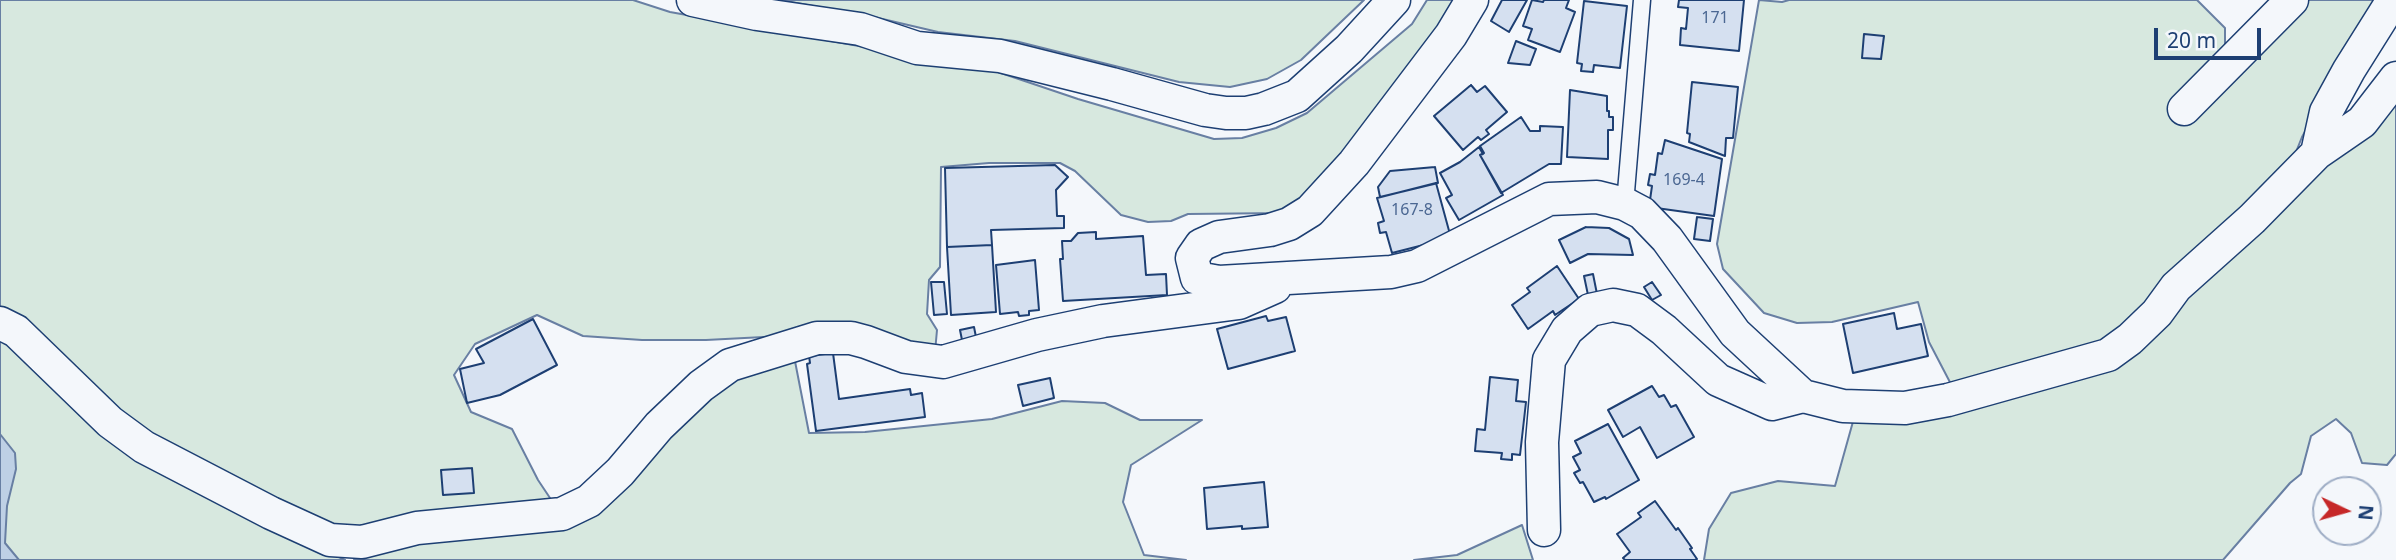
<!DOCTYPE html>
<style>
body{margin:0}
#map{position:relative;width:2396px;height:560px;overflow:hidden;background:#f4f7fb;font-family:"Noto Sans",sans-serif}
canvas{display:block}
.north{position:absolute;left:2312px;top:476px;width:70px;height:70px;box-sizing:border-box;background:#f4f7fb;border:2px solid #9eadc5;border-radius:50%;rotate:95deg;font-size:19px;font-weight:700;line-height:28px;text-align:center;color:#1d3f73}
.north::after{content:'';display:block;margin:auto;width:24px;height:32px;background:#c62828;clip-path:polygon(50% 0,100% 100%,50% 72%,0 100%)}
.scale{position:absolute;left:2154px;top:28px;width:107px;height:32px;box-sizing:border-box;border:4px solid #1d3f73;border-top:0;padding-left:9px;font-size:21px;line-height:24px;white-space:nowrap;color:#1d3f73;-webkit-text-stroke:5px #f4f7fb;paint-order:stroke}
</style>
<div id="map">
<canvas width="2396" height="560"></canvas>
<div class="north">N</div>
<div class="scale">20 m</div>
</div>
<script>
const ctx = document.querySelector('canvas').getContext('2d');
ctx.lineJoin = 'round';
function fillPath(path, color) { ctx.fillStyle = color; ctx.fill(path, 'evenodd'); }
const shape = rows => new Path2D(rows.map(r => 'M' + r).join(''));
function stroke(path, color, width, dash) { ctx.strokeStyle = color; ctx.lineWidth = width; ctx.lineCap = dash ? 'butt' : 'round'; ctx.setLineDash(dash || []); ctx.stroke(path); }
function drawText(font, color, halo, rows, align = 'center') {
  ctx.font = font + ' "Noto Sans",sans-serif'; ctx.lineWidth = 5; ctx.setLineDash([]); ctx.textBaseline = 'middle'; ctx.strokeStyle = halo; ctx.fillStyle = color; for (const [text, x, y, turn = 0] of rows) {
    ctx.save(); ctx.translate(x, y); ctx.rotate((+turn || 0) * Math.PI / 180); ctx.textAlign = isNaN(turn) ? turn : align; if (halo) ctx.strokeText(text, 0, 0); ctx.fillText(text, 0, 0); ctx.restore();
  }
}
const green = shape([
 [0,0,633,0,670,12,992,70,1078,99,1214,139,1242,138,1276,128,1307,113,1412,24,1427,0,1456,0,1424,51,1370,124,1311,189,1283,213,1188,214,1171,221,1148,222,1121,215,1075,171,1060,163,989,163,941,167,940,267,929,280,927,314,937,330,935,352,783,336,706,340,642,340,583,336,537,315,475,344,454,375,471,412,512,429,538,480,556,507,342,532,148,442,0,314,0,0],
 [780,0,1364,0,1301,60,1267,79,1230,87,1179,82,1015,41,938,32,874,17,780,0],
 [1759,0,1782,2,1789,0,2197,0,2225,28,2225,55,2302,0,2387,0,2321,103,2302,137,2290,167,2115,337,1953,388,1929,342,1918,302,1832,322,1797,323,1764,313,1723,269,1717,244,1759,0],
 [2396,100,2396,454,2387,465,2362,463,2351,433,2336,419,2311,436,2301,474,2290,483,2223,560,1704,560,1709,529,1731,493,1778,481,1835,486,1854,418,2105,367,2396,100],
 [0,334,307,542,345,560,0,560,0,334],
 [793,351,809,433,865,432,992,419,1062,401,1105,403,1140,420,1202,420,1131,465,1123,502,1144,555,1186,560,354,560,389,541,542,528,737,370,793,351],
 [1522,525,1533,560,1414,560,1457,555,1522,525]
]);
fillPath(green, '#d7e8df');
stroke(green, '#687fa3', 2);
const water = shape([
 [0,434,15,453,16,469,7,506,5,543,19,560,0,560,0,434]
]);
fillPath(water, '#bed0e5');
stroke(water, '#687fa3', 2);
const building = shape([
 [1502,0,1527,0,1509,32,1491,21,1502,0],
 [1532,0,1543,2,1544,0,1569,0,1566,8,1575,12,1560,52,1528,40,1532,29,1523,26,1532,0],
 [1679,0,1744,0,1739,51,1680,45,1681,28,1686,29,1688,8,1678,7,1679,0],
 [1584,1,1627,6,1620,68,1594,65,1593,72,1581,71,1582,64,1577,63,1584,1],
 [1864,34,1884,36,1881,59,1862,58,1864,34],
 [1516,41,1536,49,1530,65,1508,63,1516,41],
 [1692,82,1738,87,1733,138,1726,138,1725,156,1689,142,1690,134,1687,133,1692,82],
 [1471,85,1477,92,1485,86,1507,112,1486,130,1489,134,1481,140,1478,137,1463,150,1434,116,1471,85],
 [1570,90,1607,96,1607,111,1609,111,1609,117,1613,117,1613,130,1608,130,1608,159,1567,157,1570,90],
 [1521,117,1530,131,1540,131,1540,126,1563,127,1561,164,1549,164,1501,193,1480,155,1484,153,1480,146,1521,117],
 [1665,140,1722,159,1714,216,1649,207,1652,186,1648,185,1650,174,1655,175,1658,153,1662,154,1665,140],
 [1479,147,1483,154,1480,155,1503,195,1459,220,1446,198,1452,195,1440,173,1460,162,1479,147],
 [1055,165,1068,177,1056,190,1057,216,1064,216,1064,228,991,230,992,245,947,247,945,168,1055,165],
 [1435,167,1438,183,1380,197,1378,187,1390,171,1435,167],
 [1436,183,1451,238,1392,253,1386,232,1380,233,1378,223,1384,221,1377,198,1436,183],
 [1697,217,1713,219,1710,241,1694,239,1697,217],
 [1586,227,1609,228,1629,239,1633,255,1588,254,1570,263,1559,240,1586,227],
 [1096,232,1096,239,1143,236,1146,275,1166,274,1167,295,1063,301,1060,259,1063,259,1062,241,1071,241,1078,233,1096,232],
 [992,245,996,312,951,315,947,247,992,245],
 [1035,260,1039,310,1029,311,1029,315,1019,316,1018,312,1000,314,996,265,1035,260],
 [1557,266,1579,299,1555,315,1553,311,1528,329,1512,305,1530,292,1527,288,1557,266],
 [1593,274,1597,294,1588,295,1584,276,1593,274],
 [931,282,944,282,947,314,934,315,931,282],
 [1652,282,1661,295,1652,300,1644,287,1652,282],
 [1894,313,1897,329,1921,324,1928,356,1853,373,1843,324,1894,313],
 [1266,316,1268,321,1286,317,1295,351,1228,369,1217,329,1266,316],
 [533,319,557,365,500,395,467,403,460,369,484,363,476,349,533,319],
 [974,327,977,342,963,345,960,330,974,327],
 [833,353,839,399,910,389,911,395,922,393,925,417,816,431,807,364,810,363,809,356,833,353],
 [1490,377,1518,380,1516,401,1526,402,1520,455,1512,454,1512,460,1501,459,1502,453,1475,451,1477,429,1485,430,1490,377],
 [1050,378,1054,398,1023,406,1018,385,1050,378],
 [1652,386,1659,397,1664,395,1671,407,1676,405,1694,437,1657,458,1640,427,1623,437,1608,410,1652,386],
 [1608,424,1639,480,1606,499,1605,497,1594,502,1583,482,1580,483,1574,473,1580,470,1573,457,1581,453,1575,441,1608,424],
 [472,468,474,493,443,495,441,470,472,468],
 [1264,482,1268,527,1242,529,1242,526,1207,529,1204,488,1264,482],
 [1655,501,1676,530,1678,528,1692,548,1690,549,1697,559,1695,560,1625,560,1623,558,1630,552,1617,534,1641,517,1638,513,1655,501]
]);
fillPath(building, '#d5e0f0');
stroke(building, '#1d3f73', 2);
const lane = shape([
 [1625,204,1642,0]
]);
const street = shape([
 [693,0,757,14,860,29,917,48,1000,56,1112,84,1205,110,1226,113,1246,113,1264,109,1297,96,1349,49,1394,0],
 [1472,0,1451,35,1354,163,1310,211,1289,224,1270,230,1219,237,1201,245,1192,258,1197,278,1219,282,1391,272,1417,266,1549,199,1597,197,1625,204,1642,213,1667,239,1735,333,1803,396,1843,406,1905,408,1948,400,2108,355,2130,339,2157,313,2176,287,2252,219,2317,153,2362,122,2396,78],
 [2184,109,2292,0],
 [2317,153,2326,112,2349,70,2393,0],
 [0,323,16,331,110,422,144,447,271,513,330,540,362,542,417,528,562,514,589,501,620,472,659,426,701,386,730,365,817,338,851,338,866,342,906,357,943,362,1037,335,1103,321,1239,303,1275,287],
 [1544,530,1542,442,1549,360,1567,330,1590,310,1613,305,1637,310,1664,330,1718,380,1772,404,1803,396]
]);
stroke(lane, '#1d3f73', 19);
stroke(street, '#1d3f73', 35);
stroke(lane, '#f4f7fb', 16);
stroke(street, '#f4f7fb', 32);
drawText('16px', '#4b6792', null, [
 ["171",1715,18],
 ["169-4",1684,180],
 ["167-8",1412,210]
]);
</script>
